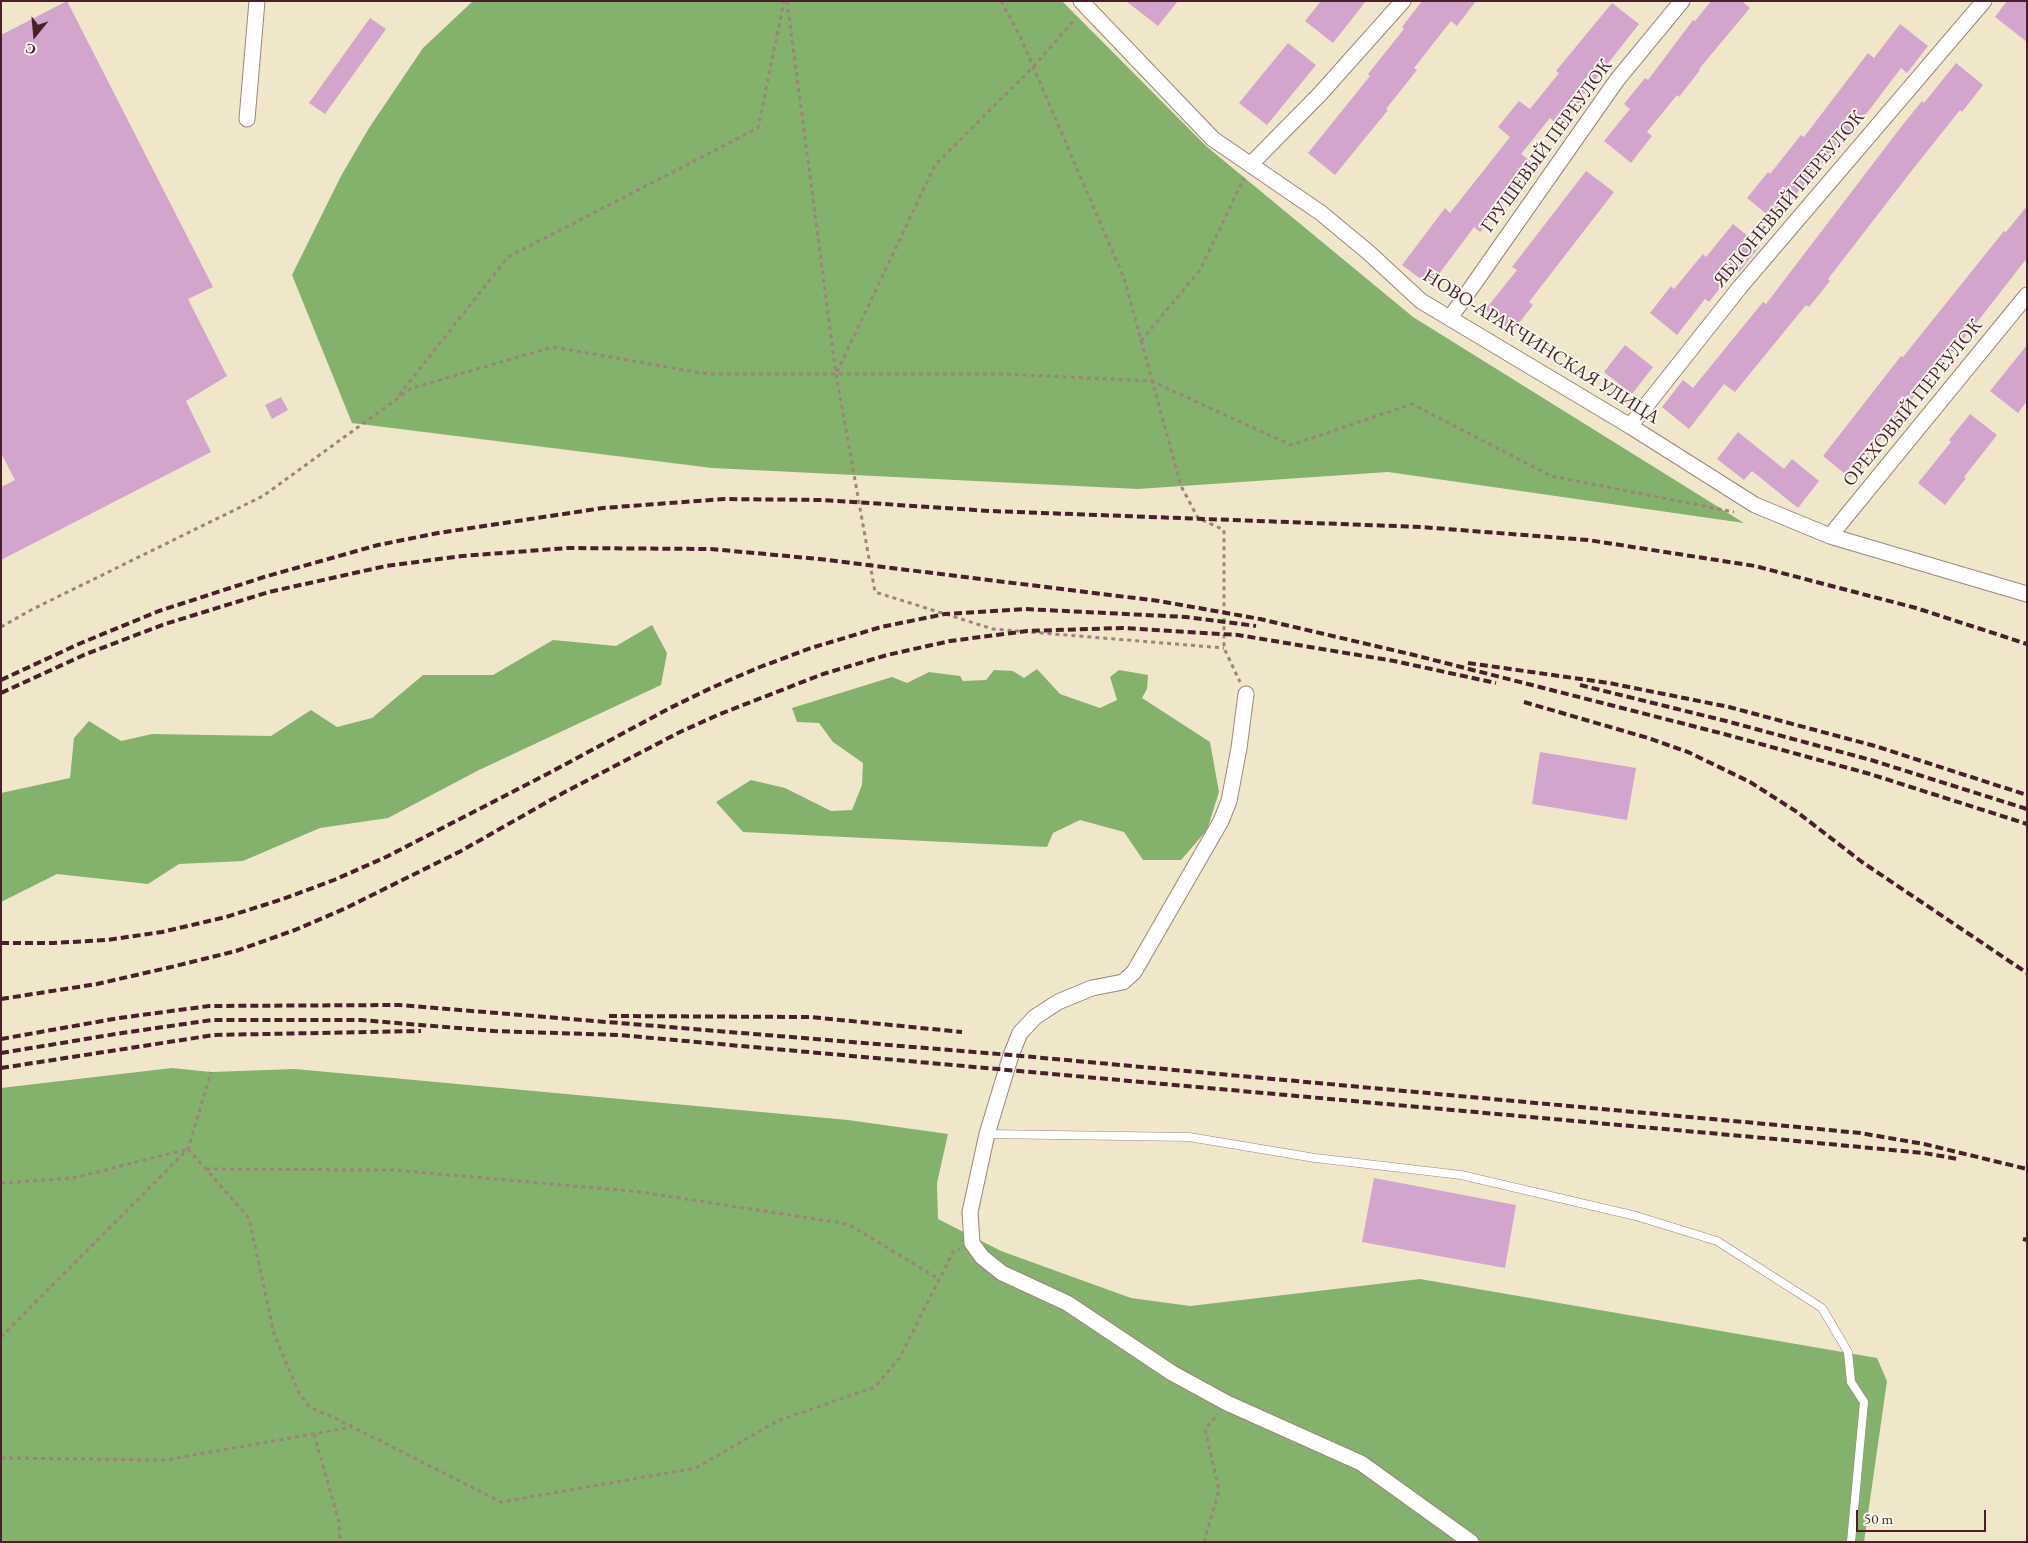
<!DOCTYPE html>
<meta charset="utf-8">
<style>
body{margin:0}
#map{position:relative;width:2028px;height:1543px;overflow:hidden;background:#f0e7cb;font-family:"EB Garamond",serif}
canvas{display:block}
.frame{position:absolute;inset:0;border:2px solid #4a1f2b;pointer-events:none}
.north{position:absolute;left:10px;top:10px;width:50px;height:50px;-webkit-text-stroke:4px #fbf7ec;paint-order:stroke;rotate:197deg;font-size:14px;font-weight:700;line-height:20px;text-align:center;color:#4a1f2b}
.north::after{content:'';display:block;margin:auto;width:18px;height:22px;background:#4a1f2b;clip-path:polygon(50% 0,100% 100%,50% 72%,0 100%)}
.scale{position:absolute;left:1856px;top:1510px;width:130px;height:22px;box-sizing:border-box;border:2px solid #4a1f2b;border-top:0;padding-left:6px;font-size:15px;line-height:18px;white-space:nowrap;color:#4a1f2b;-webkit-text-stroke:4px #fbf7ec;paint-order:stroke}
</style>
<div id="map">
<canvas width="2028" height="1543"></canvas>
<div class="frame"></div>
<div class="north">С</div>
<div class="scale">50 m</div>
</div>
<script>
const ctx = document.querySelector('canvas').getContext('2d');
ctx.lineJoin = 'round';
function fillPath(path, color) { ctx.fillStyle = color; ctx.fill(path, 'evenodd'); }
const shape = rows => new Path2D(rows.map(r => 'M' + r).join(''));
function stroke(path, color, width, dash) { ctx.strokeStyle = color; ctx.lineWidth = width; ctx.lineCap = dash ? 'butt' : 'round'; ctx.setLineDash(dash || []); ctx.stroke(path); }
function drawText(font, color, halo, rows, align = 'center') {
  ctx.font = font + ' "EB Garamond",serif'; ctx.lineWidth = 4; ctx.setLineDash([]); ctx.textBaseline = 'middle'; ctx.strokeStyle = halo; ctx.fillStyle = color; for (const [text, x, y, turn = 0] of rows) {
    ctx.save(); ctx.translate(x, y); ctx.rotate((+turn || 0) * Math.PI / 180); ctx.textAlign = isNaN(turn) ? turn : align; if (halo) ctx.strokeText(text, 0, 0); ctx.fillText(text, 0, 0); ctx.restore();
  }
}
fillPath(shape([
 [473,1,1062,1,1206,146,1413,317,1744,523,1388,472,1138,489,712,468,352,423,292,275,341,176,369,128,423,48],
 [652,625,667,653,661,685,479,770,388,818,320,828,243,861,179,864,148,884,57,874,1,902,1,793,70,778,74,738,89,721,121,741,152,734,271,736,311,710,337,727,372,718,423,675,493,675,553,640,616,646],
 [1037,669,1060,694,1100,708,1117,700,1110,677,1119,670,1148,675,1147,689,1142,698,1210,742,1219,792,1207,830,1181,860,1143,860,1124,832,1080,820,1053,833,1047,847,743,832,716,802,751,780,785,788,831,811,852,810,862,785,863,763,833,742,819,723,797,722,792,708,892,677,907,683,929,672,960,676,963,681,986,680,994,670,1013,671,1024,678],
 [172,1068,211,1072,295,1069,848,1120,948,1134,937,1183,938,1219,1001,1251,1131,1298,1190,1306,1420,1279,1877,1358,1887,1381,1864,1542,1,1542,1,1088]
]), '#84b26c');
fillPath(shape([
 [67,1,213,287,188,299,227,376,186,401,211,452,1,560,1,487,15,480,1,453,1,35],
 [1126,1,1178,1,1158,26],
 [1321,1,1366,1,1333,43,1305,21],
 [1422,1,1476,1,1457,26,1451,21,1414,68,1417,70,1386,109,1388,110,1335,175,1308,153,1370,76,1368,74,1404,29,1402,27],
 [1711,1,1742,1,1750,8,1699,69,1700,70,1679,97,1677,95,1647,132,1652,136,1631,163,1604,141,1630,109,1624,104,1645,78,1648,80,1693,20,1695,21],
 [2007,1,2027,1,2027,42,1995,17],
 [1612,3,1639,24,1580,99,1582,100,1561,127,1550,118,1521,154,1534,164,1480,232,1474,227,1430,286,1402,265,1445,208,1450,213,1510,137,1498,127,1519,101,1530,109,1559,73,1556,71],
 [370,18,386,29,325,114,309,103],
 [1900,24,1928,46,1907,73,1901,68,1842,146,1839,143,1774,220,1747,198,1768,172,1770,174,1801,135,1804,137,1868,53,1874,58],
 [1288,43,1316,65,1267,125,1239,103],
 [1956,63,1983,85,1962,112,1960,110,1913,169,1828,279,1830,281,1809,307,1806,305,1735,392,1724,384,1689,429,1662,407,1683,380,1693,388,1763,302,1766,304,1901,127,1922,101,1924,103],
 [1586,171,1614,192,1529,302,1533,305,1512,332,1485,310,1517,270,1512,267],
 [2027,206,2027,258,1978,321,1942,364,1941,362,1850,478,1823,456,1901,356,1903,357,2004,231,2006,232],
 [1733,224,1760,246,1739,272,1735,269,1709,302,1705,299,1677,335,1650,313,1671,286,1674,289,1703,254,1706,257],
 [1625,345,1653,367,1632,394,1604,372],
 [2027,345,2027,401,2018,413,1990,391],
 [281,397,288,410,272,419,265,405],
 [1970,414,1997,435,1964,477,1966,478,1945,505,1918,483,1951,442,1949,440],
 [1738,432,1784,469,1792,459,1819,481,1798,508,1752,471,1744,480,1717,459],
 [1540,752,1636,768,1627,820,1532,804],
 [1374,1178,1516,1205,1505,1268,1362,1242]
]), '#d3a4cc');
const lane = shape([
 [987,1134,1189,1137,1315,1158,1461,1175,1636,1216,1717,1241,1822,1308,1848,1352,1851,1382,1864,1402,1851,1542]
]);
const street = shape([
 [1081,1,1213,139,1321,213,1368,252,1421,301,1630,426,1755,505,1830,536,2027,594],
 [247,119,257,1],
 [1251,164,1320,94,1403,1],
 [1450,318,1617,80,1682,1],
 [1630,426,1740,287,1984,1],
 [1830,536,2027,295],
 [1246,694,1239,748,1229,801,1221,821,1134,972,1123,982,1092,988,1058,1002,1035,1017,1020,1033,1011,1055,987,1134,970,1212,972,1243,982,1257,1002,1273,1067,1303,1172,1373,1227,1403,1361,1463,1471,1542]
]);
stroke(lane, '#9d837b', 9);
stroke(street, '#9d837b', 17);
stroke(shape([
 [787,1,836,374,875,592,993,629,1224,648],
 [1001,1,1020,36,1124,278,1181,486,1198,518,1224,530,1224,648,1240,682],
 [1141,341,1200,270,1244,178],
 [837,372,935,165,1033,67,1076,18],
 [399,395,508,257,758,128,784,1],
 [1,627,31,610,263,496,412,388,553,347,708,374,1004,374,1151,381,1291,445,1412,404,1551,476,1734,512],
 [188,1149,249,1218,274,1334,300,1395,311,1408,335,1418,501,1502,696,1468,777,1421,875,1387,900,1357,953,1252,960,1249],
 [206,1169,394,1170,641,1192,848,1224,939,1279],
 [1,1183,73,1178,188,1149],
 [1,1337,188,1149,211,1072],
 [314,1434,339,1522,340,1542],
 [1,1458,166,1460,352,1427],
 [1204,1542,1219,1490,1205,1429,1218,1414]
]), '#9d837b', 3, [4, 4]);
stroke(lane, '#fff', 8);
stroke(street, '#fff', 15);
stroke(shape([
 [1468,663,1609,683,1729,707,1875,746,2027,795],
 [1,680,81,643,159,611,264,577,378,545,438,533,603,508,724,499,823,500,990,511,1421,527,1588,540,1755,566,1916,608,2027,644],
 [1580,685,1726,721,1871,760,2027,809],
 [1,693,86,654,165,624,269,592,386,566,462,556,568,548,711,549,819,559,1159,601,1260,619,1414,655,1724,734,1870,774,2027,824],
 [1524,702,1648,738,1688,752,1750,782,1797,812,1862,862,2027,973],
 [1,943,53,943,107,940,162,932,226,917,283,899,334,880,386,857,551,772,670,708,711,688,760,667,811,648,881,627,945,614,1025,609,1186,617,1256,626],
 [1,999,97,984,167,968,236,951,295,930,346,908,461,851,563,793,680,732,720,714,823,674,887,655,950,641,1027,631,1123,628,1238,635,1394,661,1496,683],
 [609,1016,810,1017,962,1032],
 [1,1039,119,1018,209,1006,399,1005,1011,1055,1777,1125,1860,1133,1924,1144,2027,1169],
 [1,1053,122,1033,212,1020,361,1020,494,1031,619,1035,1775,1139,1924,1153,1958,1159],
 [1,1068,214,1035,421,1031],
 [2023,1239,2027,1240]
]), '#4a1f2b', 4, [8, 4]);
drawText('19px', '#4a1f2b', '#fbf7ec', [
 ["ГРУШЕВЫЙ ПЕРЕУЛОК",1547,146,-54],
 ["ЯБЛОНЕВЫЙ ПЕРЕУЛОК",1789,199,-50],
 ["НОВО-АРАКЧИНСКАЯ УЛИЦА",1541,347,32],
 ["ОРЕХОВЫЙ ПЕРЕУЛОК",1913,403,-51]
]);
</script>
